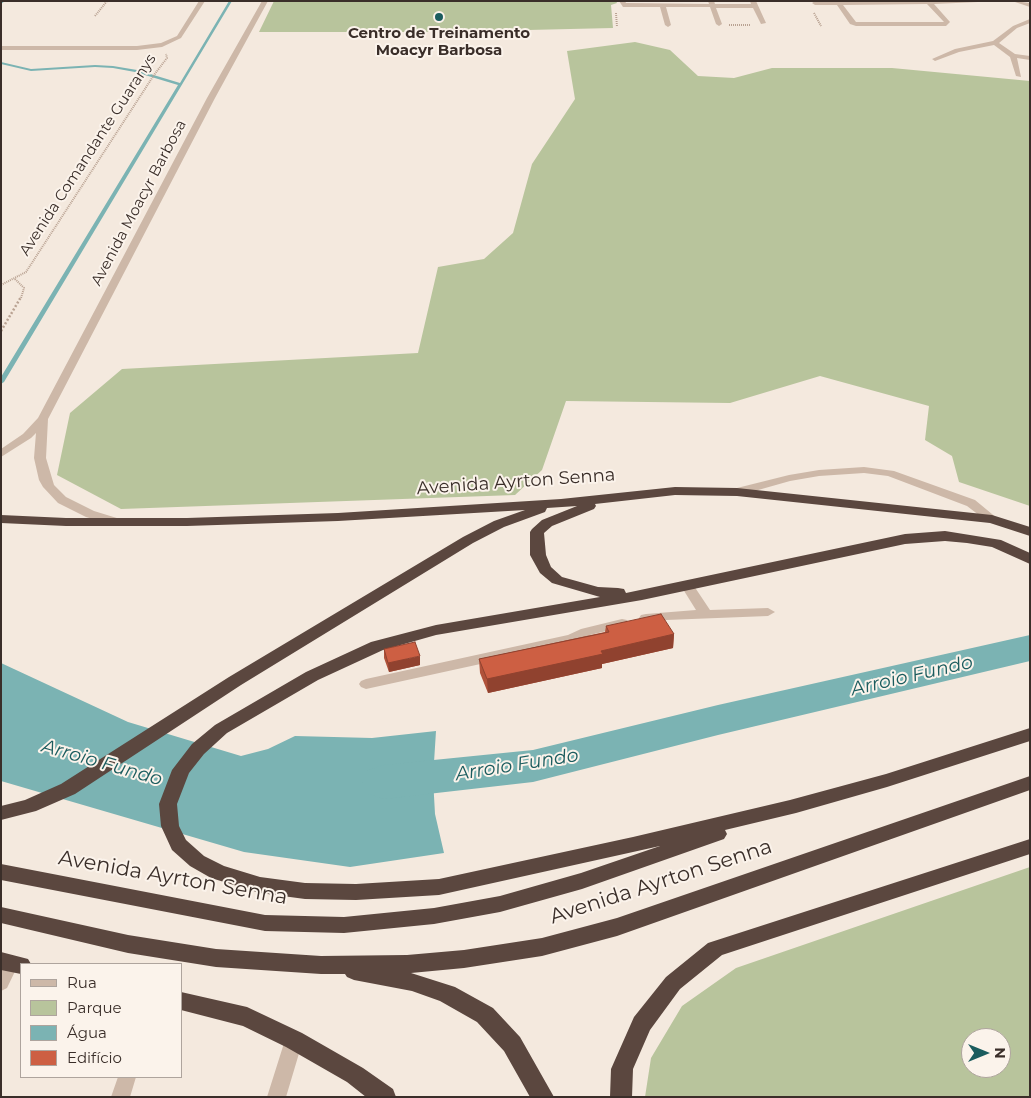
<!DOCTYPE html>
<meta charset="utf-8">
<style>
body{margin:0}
#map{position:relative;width:1031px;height:1098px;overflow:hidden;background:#f4e9de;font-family:Montserrat,sans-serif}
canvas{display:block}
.frame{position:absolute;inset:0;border:2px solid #3a2e29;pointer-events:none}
.legend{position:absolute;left:20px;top:963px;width:162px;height:115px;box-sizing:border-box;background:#fbf3eb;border:1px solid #aea49d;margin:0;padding:6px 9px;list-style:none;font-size:15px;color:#3a2e29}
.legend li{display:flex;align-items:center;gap:10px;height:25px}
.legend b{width:25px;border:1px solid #aea49d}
.north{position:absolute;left:961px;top:1028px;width:50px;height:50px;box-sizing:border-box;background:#fbf3eb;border:1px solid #aea49d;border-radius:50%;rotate:90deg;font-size:14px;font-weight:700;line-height:20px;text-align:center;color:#3a2e29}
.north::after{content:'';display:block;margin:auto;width:18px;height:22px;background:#1b5c5e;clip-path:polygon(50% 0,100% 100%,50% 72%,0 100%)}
</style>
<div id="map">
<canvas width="1031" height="1098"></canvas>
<div class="frame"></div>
<ul class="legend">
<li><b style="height:6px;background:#cdb8a8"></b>Rua</li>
<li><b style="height:14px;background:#b8c49c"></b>Parque</li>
<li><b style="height:14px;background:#7bb3b3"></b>Água</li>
<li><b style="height:14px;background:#cd5f43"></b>Edifício</li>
</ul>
<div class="north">N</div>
</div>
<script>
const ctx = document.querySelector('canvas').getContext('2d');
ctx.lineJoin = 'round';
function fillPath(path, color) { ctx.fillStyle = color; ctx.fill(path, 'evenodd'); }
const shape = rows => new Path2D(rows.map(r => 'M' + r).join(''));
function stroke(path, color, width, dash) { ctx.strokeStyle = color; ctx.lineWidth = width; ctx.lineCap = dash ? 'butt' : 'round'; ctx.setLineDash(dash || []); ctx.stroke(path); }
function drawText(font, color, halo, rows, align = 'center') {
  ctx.font = font + ' Montserrat,sans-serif'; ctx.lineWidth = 4; ctx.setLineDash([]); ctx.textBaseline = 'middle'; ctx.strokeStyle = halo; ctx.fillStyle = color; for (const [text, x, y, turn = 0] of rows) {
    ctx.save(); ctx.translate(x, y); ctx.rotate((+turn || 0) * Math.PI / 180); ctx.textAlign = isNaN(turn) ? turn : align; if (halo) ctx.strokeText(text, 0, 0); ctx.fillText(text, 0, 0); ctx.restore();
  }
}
fillPath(shape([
 [274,1,616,1,617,3,611,5,613,28,442,32,259,32],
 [635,42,670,50,698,76,734,78,772,68,892,68,1030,81,1030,506,959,482,952,456,925,440,929,406,820,376,730,403,566,401,542,470,515,495,121,509,57,475,70,413,122,369,418,353,438,267,484,259,513,233,532,164,575,99,567,51],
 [1030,867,1030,1097,645,1097,651,1058,682,1006,736,968],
 [971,1038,1001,1038,1001,1068,971,1068]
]), '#b8c49c');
fillPath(shape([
 [1,663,128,722,241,756,268,749,295,736,372,738,436,731,433,778,435,814,444,853,350,867,244,852,1,781]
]), '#7bb3b3');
fillPath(shape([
 [1,1,5,1,1,4,1,1],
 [229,1,232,1,4,382,1,384,1,377,178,85,135,72,113,68,95,67,31,71,1,64,1,62,31,69,95,65,113,66,137,70,180,83,229,1]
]), '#7bb3b3');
fillPath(shape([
 [1030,635,1030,661,718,735,533,782,384,799,368,794,362,782,368,770,384,765,533,750,718,705,1030,635]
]), '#7bb3b3');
stroke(shape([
 [616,13,617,27],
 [814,13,821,26],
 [95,16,107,1],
 [729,25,751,25],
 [15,279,24,288,21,298],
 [1,285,26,272,154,75,167,58,166,54]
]), '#b9a292', 2, [1, 1]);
stroke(shape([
 [1,331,21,297]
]), '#b9a292', 2.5, [2, 2]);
fillPath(shape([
 [199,1,205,1,181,38,162,47,137,50,1,50,1,46,137,46,161,43,177,36,199,1],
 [262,1,268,1,215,98,48,419,46,458,54,485,66,497,94,511,120,519,122,522,116,526,86,517,58,503,43,487,39,480,34,458,36,433,31,438,1,457,1,449,23,434,38,418,207,98,262,1],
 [619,1,625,1,626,3,709,4,708,1,714,1,715,4,751,4,750,1,756,1,766,23,761,24,753,8,716,8,722,24,719,26,716,24,710,7,666,7,671,25,668,27,665,25,660,7,623,7,619,1],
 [1000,1,934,4,950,22,946,26,856,26,850,24,837,5,815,5,812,3,815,1,1000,1],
 [927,4,944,22,856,22,843,5,927,4],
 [1014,1,1030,3,1030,7,1015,2,1014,1],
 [1030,19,1030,23,1017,28,999,43,1015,54,1030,56,1030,60,1017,58,1021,77,1016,76,1010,57,994,45,959,52,935,61,932,59,955,49,993,41,1013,26,1030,19],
 [864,467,894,471,975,500,998,519,992,523,988,522,967,506,888,476,864,473,819,476,790,481,737,496,731,492,733,489,789,475,819,470,864,467],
 [687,582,692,583,710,610,768,608,775,612,768,616,641,621,639,618,641,615,646,614,696,610,681,586,687,582],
 [622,619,627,620,629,623,627,626,590,635,572,644,366,689,361,687,359,684,361,681,366,679,568,635,581,629,622,619],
 [10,956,16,958,19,963,7,988,1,991,1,963,4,958,10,956],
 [294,1032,300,1034,303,1040,286,1097,267,1097,285,1040,288,1034,294,1032],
 [118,1077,136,1077,130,1097,111,1097,118,1077]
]), '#cdb8a8');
fillPath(shape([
 [675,487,737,488,992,515,1030,527,1030,536,990,523,737,496,675,495,595,504,596,506,594,509,552,526,544,533,546,555,551,567,562,577,598,587,618,588,624,589,626,593,905,534,945,531,1001,540,1030,553,1030,564,992,547,967,543,945,541,905,544,642,600,436,635,383,650,318,680,227,733,204,754,189,773,177,804,179,826,186,840,204,856,224,866,260,877,305,883,356,884,439,879,633,837,790,800,886,774,1030,728,1030,741,887,787,796,813,725,830,727,834,724,839,582,889,500,912,434,924,344,933,265,931,1,880,1,864,265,915,344,917,434,908,500,896,581,873,660,846,439,895,356,900,305,899,260,893,211,878,190,866,172,850,161,826,159,804,172,770,192,744,215,725,306,672,371,642,436,625,600,597,552,583,540,573,530,555,530,532,532,529,542,520,577,506,547,508,545,512,504,527,473,543,241,685,75,794,36,811,1,820,1,806,25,800,61,784,229,677,463,537,494,521,525,510,338,521,187,526,66,526,1,523,1,515,66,518,187,518,338,513,561,499,675,487],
 [1030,776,1030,790,617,936,542,956,464,968,411,973,455,987,493,1008,520,1037,554,1097,530,1097,504,1051,477,1022,440,1001,412,991,354,980,347,977,345,974,321,974,216,967,128,953,1,923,1,907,128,935,216,949,321,956,407,955,464,950,542,938,617,918,1030,776],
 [1030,839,1030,854,722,955,680,989,650,1030,633,1069,632,1097,610,1097,611,1069,634,1017,666,977,708,943,1030,839],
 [1,952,28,959,31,964,21,964,21,974,1,970,1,952],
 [181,992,247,1007,302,1033,363,1068,393,1089,396,1097,366,1097,347,1082,286,1047,243,1026,181,1010,181,992]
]), '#5b473f');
fillPath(shape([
 [606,626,674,634,673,648,602,664,602,668,488,693,480,673,479,659,605,632],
 [384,649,420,665,389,672,384,658]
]), '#b0523a');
fillPath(shape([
 [674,634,673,648,602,664,602,668,488,693,487,679,601,651],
 [420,656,420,665,389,672,388,663]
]), '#90422f');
const building = shape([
 [661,614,674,634,601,651,603,654,487,679,479,659,609,632,606,626,661,614],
 [415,642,420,656,388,663,384,649,415,642]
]);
fillPath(building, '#cd5f43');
stroke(building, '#90422f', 1);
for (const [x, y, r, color] of [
 [439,17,5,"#1b5c5e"]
]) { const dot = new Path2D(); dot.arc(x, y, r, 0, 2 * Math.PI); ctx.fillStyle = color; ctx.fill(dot); stroke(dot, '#fbf3eb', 2); }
drawText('bold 15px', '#3a2e29', '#fbf3eb', [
 ["Centro de Treinamento",439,34],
 ["Moacyr Barbosa",439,51]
]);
drawText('15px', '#3a2e29', '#fbf3eb', [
 ["Avenida Comandante Guaranys",88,155,-57],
 ["Avenida Moacyr Barbosa",139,203,-62]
]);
drawText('18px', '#3a2e29', '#fbf3eb', [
 ["Avenida Ayrton Senna",516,482,-4]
]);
drawText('italic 19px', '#1b5c5e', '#fbf3eb', [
 ["Arroio Fundo",912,676,-13],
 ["Arroio Fundo",102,763,16],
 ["Arroio Fundo",517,765,-9]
]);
drawText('21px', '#3a2e29', '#fbf3eb', [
 ["Avenida Ayrton Senna",173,878,10],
 ["Avenida Ayrton Senna",661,882,-18]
]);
</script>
